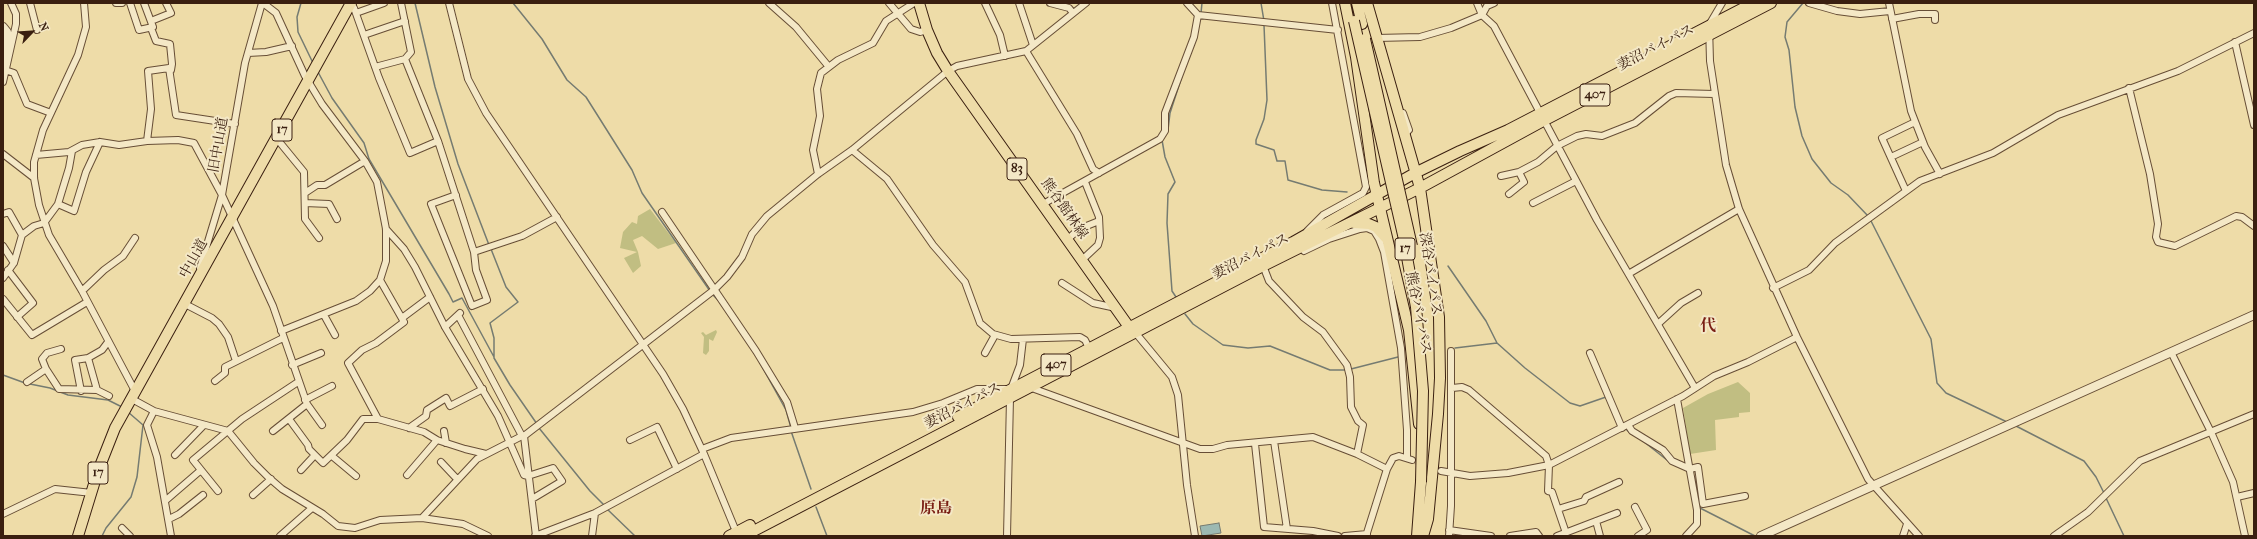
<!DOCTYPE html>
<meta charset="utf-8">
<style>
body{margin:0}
#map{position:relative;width:2257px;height:539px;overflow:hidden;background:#eedca8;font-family:"IM FELL French Canon",serif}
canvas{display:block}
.frame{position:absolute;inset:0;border:4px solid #3a1f10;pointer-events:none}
.north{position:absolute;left:12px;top:12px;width:40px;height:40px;-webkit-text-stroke:3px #f4e8c6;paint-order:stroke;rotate:65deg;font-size:11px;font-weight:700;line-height:16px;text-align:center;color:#3a1f10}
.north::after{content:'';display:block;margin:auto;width:14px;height:18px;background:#3a1f10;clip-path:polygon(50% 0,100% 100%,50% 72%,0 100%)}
</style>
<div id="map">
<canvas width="2257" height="539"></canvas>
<div class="frame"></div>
<div class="north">N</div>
</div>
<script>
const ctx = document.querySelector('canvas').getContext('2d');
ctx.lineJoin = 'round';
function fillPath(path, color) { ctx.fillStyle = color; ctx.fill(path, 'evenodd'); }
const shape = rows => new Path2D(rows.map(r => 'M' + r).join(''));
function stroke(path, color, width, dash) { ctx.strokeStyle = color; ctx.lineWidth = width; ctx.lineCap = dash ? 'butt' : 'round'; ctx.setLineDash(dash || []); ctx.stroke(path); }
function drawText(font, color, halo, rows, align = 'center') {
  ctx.font = font + ' "IM FELL French Canon","Noto Serif JP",serif'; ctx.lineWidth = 4; ctx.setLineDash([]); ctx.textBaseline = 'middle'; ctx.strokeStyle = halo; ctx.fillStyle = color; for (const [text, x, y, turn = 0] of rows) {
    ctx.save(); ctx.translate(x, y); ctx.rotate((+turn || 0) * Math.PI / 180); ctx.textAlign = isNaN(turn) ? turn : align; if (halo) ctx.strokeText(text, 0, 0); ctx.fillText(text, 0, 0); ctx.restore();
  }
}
fillPath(shape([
 [650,209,676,243,658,249,642,236,633,240,638,252,641,266,633,273,624,258,637,252,620,248,623,232,632,222,637,224,638,216],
 [716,330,717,332,713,341,709,339,709,351,706,355,703,353,704,337,701,333,703,332,706,335],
 [1738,382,1750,393,1750,412,1739,413,1739,417,1715,420,1716,450,1690,454,1683,408,1708,394]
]), '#c1be82');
const water = shape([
 [1219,523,1221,533,1202,536,1200,526,1219,523]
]);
fillPath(water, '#9cb9b2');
stroke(water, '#757b71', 1);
stroke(shape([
 [301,3,297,17,298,32,313,63],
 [415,3,435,87,458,164,489,245],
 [513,3,542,39,567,80,586,97,632,170,642,193,710,291],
 [1261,3,1264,21],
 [1803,3,1787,22,1785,37,1789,50,1795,107,1802,136,1812,159,1831,183,1848,195,1868,216],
 [1201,13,1202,3],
 [1264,25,1267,100,1264,119,1256,140,1256,144,1274,150,1277,161,1285,161,1288,180,1322,190,1347,192],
 [318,72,332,98,364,143,369,159,449,294,453,302,462,298,494,357],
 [1168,130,1170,113,1184,70],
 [1162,140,1165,157,1175,182,1168,194,1167,223,1172,291,1176,297],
 [1870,219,1931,339,1937,383,1946,393,2007,422],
 [491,249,506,287,518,302,490,323,494,338,494,358,510,385,537,424],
 [1448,266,1486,321,1497,343,1525,368,1570,403,1580,406,1606,397],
 [712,294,719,301],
 [1185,314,1193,324,1223,345,1248,348,1270,346,1330,370,1347,370],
 [1455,348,1497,343],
 [760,363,786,410,791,428],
 [1351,369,1398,357],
 [3,375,25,383,50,388,68,395,108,400,122,407],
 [2016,426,2084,461,2096,477,2104,493],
 [539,428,590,491,605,506],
 [1625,428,1631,434],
 [791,431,811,489],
 [1643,441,1672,464],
 [1696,486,1700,508,1755,536],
 [2106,498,2124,536],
 [816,507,827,536],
 [607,509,635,536],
 [102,536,106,528,131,497,137,477,143,425,128,412]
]), '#757b71', 1.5);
stroke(shape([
 [1412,460,1441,471]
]), '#cab68a', 6, [6, 3]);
const minor = shape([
 [30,3,37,30],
 [84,3,86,27,78,55,43,130,34,162,34,178,39,205,49,235,82,291,136,393],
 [116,3,122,3],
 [130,3,139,30,153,27,144,3],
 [263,3,276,13,305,76,322,104,365,161,377,182,386,229,386,261,380,280,370,291,356,301,281,331],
 [351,3,354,8,379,78,410,153,438,141],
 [449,3,468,79,486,113,663,374,683,409,704,454,735,529,734,534],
 [769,3,796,27,829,67],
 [889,3,911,29,920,32,927,30],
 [985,3,1000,35,1005,56],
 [1019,3,1033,45],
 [1050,3,1069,8,1073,13],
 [1187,3,1198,15,1338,30],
 [1477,3,1482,15,1494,26,1597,220,1695,388],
 [1722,3,1709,25,1710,61,1726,165,1739,209,1797,337,1868,479,1919,536],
 [1809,3,1837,11,1860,14,1890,11],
 [1889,3,1911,111,1925,147,1940,174],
 [356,13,384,3],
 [1892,19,1919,14,1935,14,1935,20],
 [151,21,171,13,166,3],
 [151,28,156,41,170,44,172,64,171,70],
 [364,35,405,21],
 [1376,38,1420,37,1451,28,1482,15,1487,6,1494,3],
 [2235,42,2254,125],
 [1026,51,1077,134,1093,169,1099,173],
 [248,53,266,52,292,46],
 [405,59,438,141,474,252,476,270,487,300,472,306,431,204,456,195],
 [375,67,405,59,411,52,401,3],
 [5,70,14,73,27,104,51,113],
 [3,82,16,24,16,14,11,3],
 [2129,88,2150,174,2158,224,2156,237,2158,242,2175,246,2236,216,2242,217,2254,226],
 [1403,113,1409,130,1404,135],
 [277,139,304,172,305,219,319,238],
 [147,141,151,109,148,71,169,68,176,115,235,124],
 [852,150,887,179,933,245,965,282,980,323,993,334,1011,339,1080,337,1085,340,1089,348],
 [3,154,34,178],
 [36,155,69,152,82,145,100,142,119,145,147,141,178,140,194,143,222,195,273,306,307,404,273,431],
 [1891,157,1923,142],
 [818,174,813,150,820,116,817,89,821,73,838,60,873,43,886,21,914,3],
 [1501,176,1519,172,1538,162,1557,146,1577,136,1586,134,1602,136,1635,123,1669,96,1676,93,1714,94],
 [1906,191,1882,138,1915,122],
 [305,193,317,185,325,185,365,161],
 [1509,194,1524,182,1519,172],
 [305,203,329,204,337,219],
 [1533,203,1576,181],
 [58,204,74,211,86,172,100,142],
 [1043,204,1160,139,1165,131,1165,113,1194,37,1198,15],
 [662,212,756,351,787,402,795,428],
 [3,214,9,212,22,235,34,226,44,223,58,204,69,168,72,151],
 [386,229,404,249,415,267,445,327,498,416,524,475,528,476,553,468,562,481,532,499],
 [1307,231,1323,215,1363,193,1366,187,1332,3],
 [1068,239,1079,229,1099,221],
 [3,246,14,263,3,278],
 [1304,251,1329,239,1360,229,1367,228,1374,231,1379,239,1384,252,1401,348,1407,430,1407,458],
 [474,252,522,236,557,217],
 [1082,260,1098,245,1100,238,1099,217,1085,182],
 [14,263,22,235],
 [1262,263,1269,281,1303,317,1323,332,1347,365,1350,377,1351,407,1358,421,1363,425,1357,454],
 [200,268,222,195,245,63,262,3],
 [8,270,33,303,17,317],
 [1630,273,1739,209],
 [380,280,404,322,376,343,362,350,348,363,378,419,424,432,437,440,465,449,486,454],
 [1062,283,1093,303,1116,308],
 [1773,288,1809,270,1835,243,1920,181,1993,153,2058,115,2178,71,2254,33],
 [82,291,104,270,123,256,135,238],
 [3,299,32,335,87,302],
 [185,304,212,318,219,324,228,337,236,361],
 [324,315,335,335],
 [458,315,522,436],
 [402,318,430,297],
 [1659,323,1681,303,1698,293],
 [445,327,460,313],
 [1134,331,1172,377,1178,395,1187,485,1195,536],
 [2171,352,2211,432,2233,482,2245,536],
 [985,353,995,335],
 [1590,353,1622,428],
 [88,358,97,390],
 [292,365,321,353],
 [46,369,42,359,47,353,61,349],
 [215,381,225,373,225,367,283,338],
 [27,382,46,369,59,389,97,390,109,396],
 [1029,387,1200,449,1213,449,1227,445,1313,437,1357,454,1387,469],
 [1452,388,1462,387,1469,390,1546,456,1549,465,1548,491,1552,492,1566,533],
 [1011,389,1020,365,1023,339],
 [81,391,75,360,88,358,102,350,108,342],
 [132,399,154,411,228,431,254,463,268,477,282,489,323,514,338,526,355,528,380,520,422,518,463,524,488,536],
 [1677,399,1697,510,1697,524,1686,536],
 [305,400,332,386],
 [307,404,322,425],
 [154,411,147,425,157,457,171,536],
 [289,419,308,445,309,449,323,463,347,440,363,419,378,419],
 [1628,425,1632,431,1663,450,1672,461,1690,469,1698,467,1703,504,1745,496],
 [409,428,426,416,427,410,446,398,450,406,483,389],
 [444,431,446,443],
 [524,436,536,536],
 [630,440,657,427,677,469],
 [1274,441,1287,529],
 [1255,444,1264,527,1313,531,1338,536],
 [702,449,731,438,913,412,943,403,977,389,1009,389],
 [175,455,204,425],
 [332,456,356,476],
 [441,462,457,479],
 [301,470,314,456],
 [1441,471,1470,476,1508,473,1549,465,1683,396,1714,376,1748,362,1797,337],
 [407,475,437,440],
 [218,491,193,460,242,419,298,382],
 [253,495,271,479],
 [2237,497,2254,493],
 [165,501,201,470],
 [1635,507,1647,530,1638,536],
 [1558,509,1584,501,1586,497,1619,482],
 [3,514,55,489,92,493],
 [422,518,477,459,522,436,524,436,714,290,727,277,742,257,752,234,767,216,818,174,852,150,948,71,957,66,1026,51,1086,3],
 [169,519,179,514,203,495],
 [1596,521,1600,536],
 [122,528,130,536],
 [1449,530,1491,536],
 [280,536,312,508],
 [535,536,595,513,704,454],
 [592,536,595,513],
 [1007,536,1010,398],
 [1345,536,1367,534],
 [1366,536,1387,469,1393,458,1399,456,1412,460],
 [1449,536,1451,506,1451,351],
 [1510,536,1536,532,1539,536],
 [1557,536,1617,513],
 [1903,536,1907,524],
 [2054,536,2088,512,2140,461,2254,414]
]);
const tertiary = shape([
 [3,27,7,32,7,37,3,60],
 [1761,536,2254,315]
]);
const primary = shape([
 [919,3,927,30,937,53,948,71,1129,327]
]);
const trunk = shape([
 [1345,3,1356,57,1374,183,1409,330,1419,424],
 [1357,3,1362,24],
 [1367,3,1420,188,1439,317,1440,378,1438,414,1428,519,1423,536],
 [1354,223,1369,224,1376,227,1386,238],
 [958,417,1293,242,1415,173,1460,151,1508,130,1753,3],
 [78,536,98,471,115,428,351,3],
 [729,536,750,525],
 [744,536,1263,266,1420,188,1543,121,1771,3],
 [1417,536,1421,482]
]);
stroke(minor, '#674e36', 8);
stroke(tertiary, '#674e36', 10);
stroke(primary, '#3a1f10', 12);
stroke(trunk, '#3a1f10', 12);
stroke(minor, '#f4e8c6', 6);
stroke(tertiary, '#f4e8c6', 8);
stroke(primary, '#eedca8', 10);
stroke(trunk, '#eedca8', 10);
const trunkBridge = shape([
 [1354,21,1403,235,1416,307,1423,391,1421,482],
 [1365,39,1412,246]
]);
stroke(trunkBridge, '#3a1f10', 12, []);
stroke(trunkBridge, '#eedca8', 10);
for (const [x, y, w] of [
 [1595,95,30],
 [282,130,20],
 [1017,169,20],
 [1405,249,20],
 [1056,365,30],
 [98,473,20]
]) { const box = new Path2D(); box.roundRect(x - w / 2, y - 11, w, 22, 3); ctx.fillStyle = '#f4e8c6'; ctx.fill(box); stroke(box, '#3a1f10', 1); }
drawText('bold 13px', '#3a1f10', null, [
 ["407",1595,95],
 ["17",282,130],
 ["83",1017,169],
 ["17",1405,249],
 ["407",1056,365],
 ["17",98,473]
]);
drawText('14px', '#3a1f10', '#f4e8c6', [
 ["妻沼バイパス",1656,48,-27],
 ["旧中山道",219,145,-80],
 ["熊谷館林線",1064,209,55],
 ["妻沼バイパス",1251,257,-27],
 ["中山道",194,259,-61],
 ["深谷バイパス",1430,274,81],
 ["熊谷バイパス",1418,313,79],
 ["妻沼バイパス",963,406,-27]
]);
drawText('bold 16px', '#7a1f14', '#f4e8c6', [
 ["代",1708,327],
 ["原島",936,509]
]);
</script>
